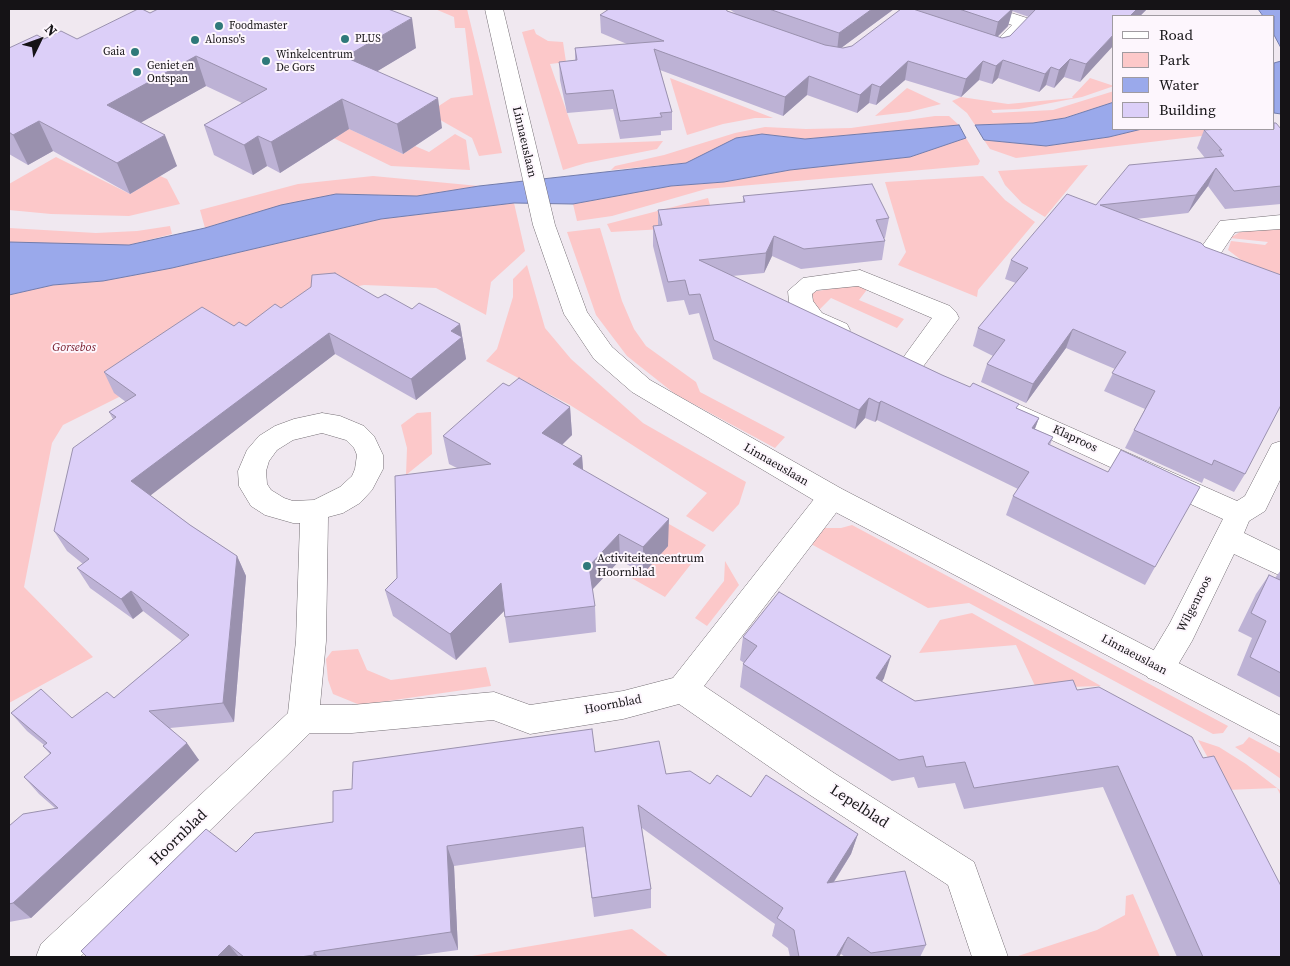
<!DOCTYPE html>
<style>
body{margin:0}
#map{position:relative;width:1290px;height:966px;overflow:hidden;background:#f0e8f0;font-family:"Source Serif 4",serif}
canvas{display:block}
.frame{position:absolute;inset:0;border:10px solid #151316;pointer-events:none}
.legend{position:absolute;left:1112px;top:15px;width:162px;height:115px;box-sizing:border-box;background:#fdf6fd;border:1px solid #a09ba1;margin:0;padding:6px 9px;list-style:none;font-size:15px;color:#151316}
.legend li{display:flex;align-items:center;gap:10px;height:25px}
.legend b{width:25px;border:1px solid #a09ba1}
.north{position:absolute;left:15px;top:15px;width:50px;height:50px;-webkit-text-stroke:4px #fdf6fd;paint-order:stroke;rotate:48deg;font-size:14px;font-weight:700;line-height:20px;text-align:center;color:#151316}
.north::after{content:'';display:block;margin:auto;width:18px;height:22px;background:#151316;clip-path:polygon(50% 0,100% 100%,50% 72%,0 100%)}
</style>
<div id="map">
<canvas width="1290" height="966"></canvas>
<div class="frame"></div>
<ul class="legend">
<li><b style="height:6px;background:#fff"></b>Road</li>
<li><b style="height:14px;background:#fcc8c9"></b>Park</li>
<li><b style="height:14px;background:#9aa9eb"></b>Water</li>
<li><b style="height:14px;background:#dccff8"></b>Building</li>
</ul>
<div class="north">N</div>
</div>
<script>
const ctx = document.querySelector('canvas').getContext('2d');
ctx.lineJoin = 'round';
function fillPath(path, color) { ctx.fillStyle = color; ctx.fill(path, 'evenodd'); }
const shape = rows => new Path2D(rows.map(r => 'M' + r).join(''));
function stroke(path, color, width, dash) { ctx.strokeStyle = color; ctx.lineWidth = width; ctx.lineCap = dash ? 'butt' : 'round'; ctx.setLineDash(dash || []); ctx.stroke(path); }
function drawText(font, color, halo, rows, align = 'center') {
  ctx.font = font + ' "Source Serif 4",serif'; ctx.lineWidth = 4; ctx.setLineDash([]); ctx.textBaseline = 'middle'; ctx.strokeStyle = halo; ctx.fillStyle = color; for (const [text, x, y, turn = 0] of rows) {
    ctx.save(); ctx.translate(x, y); ctx.rotate((+turn || 0) * Math.PI / 180); ctx.textAlign = isNaN(turn) ? turn : align; if (halo) ctx.strokeText(text, 0, 0); ctx.fillText(text, 0, 0); ctx.restore();
  }
}
fillPath(shape([
 [435,9,467,9,502,153,479,156,472,138,428,113,451,98,473,95,465,28,455,28,454,17],
 [534,29,536,34,548,41,563,42,566,62,550,64,578,144,663,141,657,149,586,163,563,170,522,32],
 [670,78,773,118,755,118,723,124,687,135],
 [1090,78,1114,86,1082,97,1019,109,991,110,993,113,1053,110,1114,91,1114,102,1064,118,1033,123,975,125,967,113,952,101,961,97,1008,104,1073,98,1072,97],
 [907,88,941,104,909,112,875,116],
 [935,116,949,116,959,125,805,139,762,134,736,138,686,163,611,170,615,166,664,155,735,133,765,127,806,129,851,128],
 [332,121,403,154,415,146,429,152,455,134,466,140,470,170,391,166,317,130],
 [1142,129,1260,129,1016,158,990,149,984,140,1046,146,1109,137],
 [966,138,980,161,978,165,706,189,612,216,577,221,573,204,671,186,724,182,790,170,910,157],
 [56,157,130,194,160,176,167,179,180,204,129,216,51,214,9,210,9,184],
 [1088,165,1045,217,1022,203,1005,185,998,171],
 [373,176,479,186,417,196,336,194,250,214,205,228,200,210,298,184],
 [983,176,1005,200,1035,222,978,290,977,297,898,265,906,252,885,182],
 [708,198,716,226,611,232,607,224],
 [514,203,525,251,491,282,486,315,436,288,364,285,329,292,63,425,52,443,24,587,93,657,9,703,9,295,53,285,103,281,172,268,381,219],
 [170,226,172,234,129,245,72,245,9,242,9,228,96,233,137,231],
 [600,228,622,301,634,329,646,346,696,382,700,392,785,437,775,448,675,394,627,356,596,315,567,232],
 [1281,228,1281,275,1252,268,1228,250,1231,241,1265,245,1268,242,1230,238,1240,232],
 [527,265,545,328,571,359,643,423,746,482,739,504,713,532,686,516,707,493,570,405,486,361,497,349,513,297,513,279],
 [858,284,869,287,859,300,904,319,897,328,831,298,818,311,812,303,812,292],
 [431,412,432,454,406,475,407,448,401,425,417,413],
 [669,524,706,545,665,597,628,576,636,570],
 [852,525,1228,726,1223,733,1213,734,969,603,928,608,811,544,824,528,841,528],
 [725,561,739,585,707,626,695,618,724,581],
 [972,613,1101,686,1036,688,1016,645,919,653,940,620],
 [358,649,367,670,391,680,486,667,491,686,360,705,333,694,328,680,326,659,332,651],
 [1249,737,1281,754,1281,779,1235,747,1243,744],
 [1198,740,1219,747,1246,764,1281,791,1281,796,1277,788,1226,790],
 [1133,894,1160,957,1015,957,1097,930,1125,915,1126,896],
 [632,929,669,957,466,957]
]), '#fcc8c9');
const water = shape([
 [1258,9,1281,9,1281,48,1274,35,1274,16,1263,16,1258,9],
 [1281,61,1281,114,1274,113,1274,63,1281,61],
 [1114,102,1114,129,1142,129,1109,137,1046,146,984,140,975,125,1033,123,1065,118,1114,102],
 [959,125,966,138,910,157,790,170,724,182,671,186,573,204,514,203,381,219,172,268,103,281,53,285,9,295,9,242,129,245,205,228,281,205,336,194,417,196,479,186,686,163,736,138,762,134,805,139,959,125]
]);
fillPath(water, '#9aa9eb');
stroke(water, '#727cab', 1);
const minor = shape([
 [973,9,999,9,1030,19,1033,23,1005,52,998,54,991,52,989,48,1012,25,976,13,973,9],
 [1281,215,1281,229,1235,232,1219,256,1281,279,1281,295,1197,264,1193,259,1220,221,1281,215],
 [860,270,950,306,956,312,959,318,922,368,913,371,904,368,900,362,932,318,858,286,817,290,812,294,813,301,822,313,847,324,850,330,847,336,838,338,804,325,789,302,788,291,803,278,860,270],
 [1004,398,1237,501,1245,496,1272,444,1281,441,1281,478,1265,511,1249,521,1244,533,1281,551,1281,576,1234,554,1192,641,1170,678,1159,682,1148,678,1143,668,1170,623,1223,519,995,414,991,407,995,400,1004,398],
 [322,413,340,416,364,426,374,436,383,455,383,469,372,490,360,503,343,513,328,517,326,641,320,705,352,705,494,692,530,705,623,691,673,678,822,489,832,486,842,489,846,497,842,505,704,686,834,773,974,862,1008,957,972,957,948,885,810,795,679,704,623,719,530,734,493,720,352,733,310,733,80,957,36,957,41,944,288,713,296,641,300,523,293,523,265,515,251,506,239,486,238,471,247,450,259,436,275,426,294,419,322,413],
 [322,433,346,440,354,448,357,455,355,469,352,476,340,487,314,500,293,501,284,498,271,490,267,484,266,471,269,461,277,450,293,440,322,433]
]);
const tertiary = shape([
 [485,9,503,9,555,225,587,312,612,347,650,380,842,489,1281,716,1281,747,822,505,632,392,594,359,564,314,533,225,485,9]
]);
stroke(minor, '#756f75', 1);
stroke(tertiary, '#756f75', 1);
fillPath(minor, '#fff');
fillPath(tertiary, '#fff');
fillPath(shape([
 [729,9,894,9,841,48,843,48,852,46,916,10,916,9,1147,9,1140,16,1114,16,1080,82,1064,77,1054,88,1046,85,1039,92,998,78,992,84,979,80,961,97,905,80,876,105,869,103,857,113,807,95,783,116,660,70,672,112,672,130,661,131,661,135,620,139,613,109,567,113,560,80,559,62,575,60,575,48,627,44,601,33,600,15,727,11,735,13],
 [1012,11,1029,17,1010,36,1002,38,997,37,1008,26],
 [150,13,416,48,377,71,442,128,403,154,349,129,280,173,267,166,253,175,214,155,204,125,242,103,206,86,141,122,177,166,130,194,53,151,28,165,9,154,9,48,44,39,77,39],
 [1281,129,1281,204,1225,209,1208,186,1188,213,1136,219,1245,474,1234,492,1204,478,1202,483,1125,448,1134,430,1145,409,1104,391,1115,369,1066,348,1026,403,981,382,987,364,993,356,973,346,978,328,1016,283,1005,279,1011,260,1096,205,1205,158,1197,148,1204,130],
 [743,196,889,218,885,238,884,238,885,241,882,260,801,269,772,256,764,273,732,276,942,375,1039,418,1035,429,1053,437,1050,445,1155,567,1145,585,1006,515,1013,496,1018,489,877,420,875,422,865,418,855,429,713,359,699,313,689,315,684,300,667,302,653,246,653,226,658,226,658,210,743,203],
 [378,298,460,324,466,359,416,400,335,354,150,495,190,525,237,556,246,576,234,722,170,728,199,760,31,918,9,922,9,826,55,808,39,794,24,777,50,754,43,746,44,745,27,731,11,713,72,718,114,698,182,641,143,611,133,619,90,588,77,568,83,564,67,551,54,531,113,419,109,412,126,402,114,393,104,372,234,326,246,326,281,308],
 [509,386,570,407,572,435,562,445,582,456,583,470,668,546,643,574,620,560,592,590,595,606,596,632,509,643,504,611,456,660,393,616,385,590,397,578,457,468,449,464,443,436],
 [1281,570,1281,698,1237,675,1252,638,1238,631,1256,594,1269,575,1275,578],
 [743,637,884,678,882,682,915,701,1077,690,1281,957,1177,957,1103,787,964,809,955,783,918,788,914,777,892,781,740,687,743,664,744,663,740,660],
 [595,752,666,774,710,784,751,797,858,834,851,854,834,882,926,945,920,957,845,957,841,954,839,957,790,957,788,948,772,936,775,924,642,828,651,889,651,908,594,917,585,847,454,866,458,950,407,957,87,957,236,852,333,822]
]), '#bdb2d5');
fillPath(shape([
 [872,9,894,9,837,51,839,33],
 [1012,9,1013,9,1008,26,994,40,998,22],
 [1137,9,1147,9,1140,16,1130,16],
 [412,18,416,48,351,87,345,57],
 [1114,34,1114,45,1080,82,1086,64],
 [196,56,206,86,119,135,107,105],
 [1070,59,1064,77,1054,88,1059,70],
 [1003,60,998,78,992,84,996,66],
 [908,61,905,80,876,105,880,87],
 [983,61,979,80,961,97,966,79],
 [1051,67,1046,85,1039,92,1045,74],
 [809,76,807,95,783,116,785,97],
 [872,84,869,103,857,113,860,95],
 [438,98,442,128,403,154,397,124],
 [342,99,349,129,280,173,271,142],
 [39,121,53,151,28,165,13,135],
 [165,135,177,166,130,194,117,163],
 [258,136,267,166,253,175,244,145],
 [1216,168,1208,186,1188,213,1196,195],
 [774,236,772,256,764,273,766,253],
 [460,324,466,359,416,400,411,379,451,331],
 [1073,329,1066,348,1026,403,1033,384],
 [329,333,335,354,142,502,131,481],
 [869,398,865,418,855,429,859,410],
 [881,401,877,420,875,422,879,403],
 [570,407,572,435,545,461,542,433],
 [1039,418,1031,438,1032,428],
 [582,456,584,483,573,464],
 [669,519,668,546,643,574,643,547],
 [619,534,620,560,590,592,589,566],
 [237,556,246,576,234,722,223,703],
 [501,583,506,609,456,660,450,634],
 [131,591,143,611,133,619,121,599],
 [891,656,884,678,869,700,876,678],
 [187,743,199,760,31,918,13,903],
 [858,834,851,854,821,902,827,883],
 [447,846,454,866,458,950,451,932],
 [848,937,839,957,836,957],
 [229,945,239,957,217,957],
 [314,952,318,957,315,957,314,955]
]), '#9a91ae');
const building = shape([
 [138,9,142,9,150,13,158,9,388,9,412,18,345,57,438,98,397,124,342,99,271,142,258,136,244,145,204,125,267,89,196,56,107,105,165,135,117,163,39,121,13,135,9,132,9,48,37,35,44,39,61,31,77,39,138,9],
 [609,9,726,9,727,11,825,45,843,48,852,46,901,9,913,9,1002,38,1010,36,1036,9,1137,9,1130,16,1114,16,1114,34,1086,64,1070,59,1059,70,1051,67,1045,74,1003,60,996,66,983,61,966,79,908,61,880,87,872,84,860,95,809,76,785,97,654,49,672,112,660,113,662,117,620,121,613,90,566,94,559,62,577,60,575,48,664,41,600,15,609,9],
 [769,9,872,9,839,33,769,9],
 [959,9,1012,9,998,22,959,9],
 [1274,123,1276,123,1281,129,1281,186,1234,191,1216,168,1196,195,1100,205,1201,243,1205,247,1281,275,1281,405,1245,474,1214,460,1212,465,1134,430,1155,391,1112,373,1126,352,1073,329,1033,384,987,364,1005,340,978,328,1028,268,1011,260,1067,194,1096,205,1129,165,1224,156,1219,150,1222,150,1204,130,1218,129,1274,129,1274,123],
 [872,184,889,218,876,220,885,241,804,249,774,236,766,253,699,260,942,375,970,387,973,383,1019,404,1016,408,1039,418,1032,428,1053,437,1048,444,1108,472,1121,450,1200,487,1155,567,1013,496,1029,472,881,401,879,403,869,398,859,410,714,340,700,294,689,295,685,280,668,282,653,226,662,225,658,210,745,202,743,196,872,184],
 [335,273,378,298,385,294,412,309,419,303,460,324,451,331,462,337,411,379,329,333,131,481,190,525,237,556,223,703,149,711,187,743,13,903,9,904,9,826,23,814,58,808,24,777,51,753,43,746,47,743,11,713,41,689,72,718,107,692,114,698,189,635,131,591,121,599,77,568,89,559,54,531,73,448,116,417,109,412,136,395,104,372,202,307,234,326,239,322,246,326,275,304,281,308,311,287,312,275,335,273],
 [519,378,570,407,542,433,582,456,573,464,669,519,643,547,619,534,589,566,595,606,505,617,501,583,450,634,385,590,397,578,395,476,491,464,443,436,503,383,509,386,519,378],
 [1269,575,1280,580,1281,577,1281,673,1250,657,1266,621,1251,613,1269,575],
 [779,592,891,656,876,678,915,701,1073,680,1077,690,1099,687,1192,737,1203,758,1214,756,1281,886,1281,957,1203,957,1118,766,974,788,965,762,926,767,923,756,899,760,743,664,757,646,743,637,779,592],
 [592,729,595,752,659,741,666,774,690,771,710,784,717,775,751,797,766,775,807,801,858,834,827,883,905,871,926,945,871,953,848,937,836,957,799,957,794,930,777,918,783,908,638,805,651,889,592,898,583,827,447,846,451,932,314,952,314,955,300,957,244,957,229,945,217,957,87,957,81,951,206,829,236,852,255,833,333,822,333,791,352,789,353,762,592,729]
]);
fillPath(building, '#dccff8');
stroke(building, '#9a91ae', 1);
for (const [x, y, r, color] of [
 [219,26,5,"#2f797a"],
 [345,39,5,"#2f797a"],
 [195,40,5,"#2f797a"],
 [135,52,5,"#2f797a"],
 [266,61,5,"#2f797a"],
 [137,72,5,"#2f797a"],
 [587,566,5,"#2f797a"]
]) { const dot = new Path2D(); dot.arc(x, y, r, 0, 2 * Math.PI); ctx.fillStyle = color; ctx.fill(dot); stroke(dot, '#fdf6fd', 2); }
drawText('11px', '#151316', '#fdf6fd', [
 ["Foodmaster",229,26],
 ["PLUS",355,39],
 ["Alonso's",205,40],
 ["Gaia",125,52,"right"],
 ["Winkelcentrum",276,55],
 ["De Gors",276,68],
 ["Geniet en",147,66],
 ["Ontspan",147,79]
], 'left');
drawText('12px', '#151316', '#fdf6fd', [
 ["Linnaeuslaan",524,142,77],
 ["Klaproos",1075,439,25],
 ["Linnaeuslaan",776,465,30],
 ["Wilgenroos",1195,604,-63],
 ["Linnaeuslaan",1134,655,28],
 ["Hoornblad",613,705,-11]
]);
drawText('italic 12px', '#771a29', '#fdf6fd', [
 ["Gorsebos",74,348]
]);
drawText('12px', '#151316', '#fdf6fd', [
 ["Activiteitencentrum",597,559],
 ["Hoornblad",597,573]
], 'left');
drawText('15px', '#151316', '#fdf6fd', [
 ["Lepelblad",859,807,33],
 ["Hoornblad",179,838,-44]
]);
</script>
